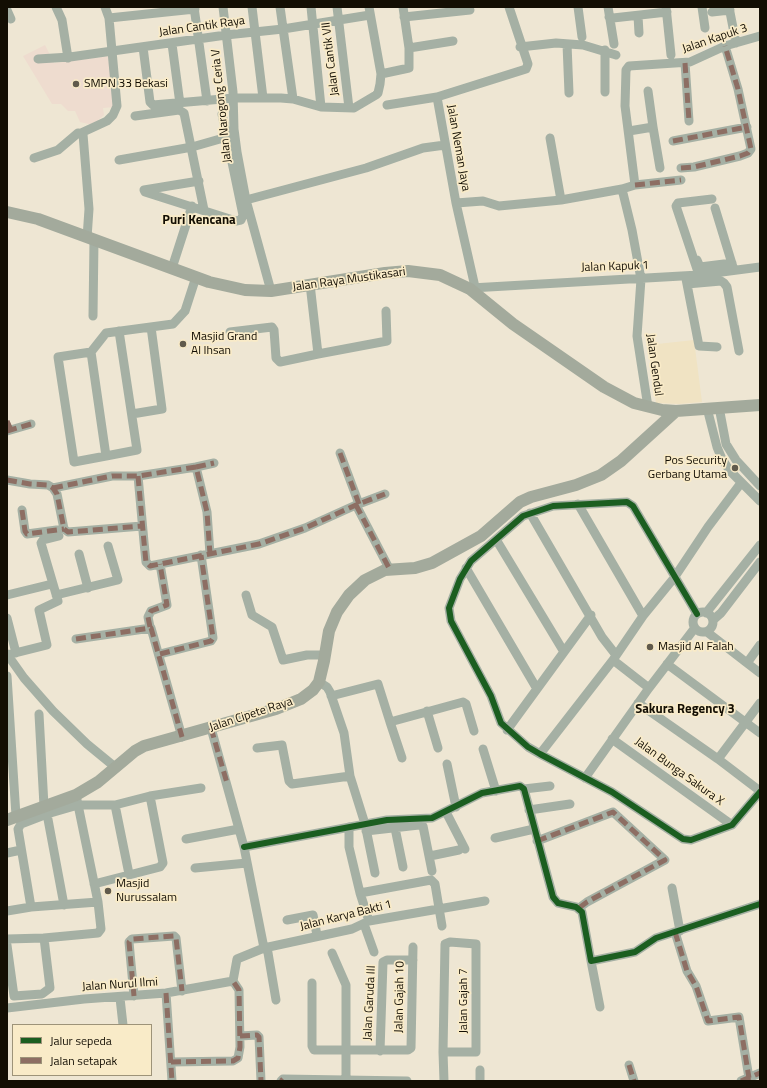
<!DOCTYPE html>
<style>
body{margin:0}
#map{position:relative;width:767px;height:1088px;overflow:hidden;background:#eee6d3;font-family:"Titillium Web",sans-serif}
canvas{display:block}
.frame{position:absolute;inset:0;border:8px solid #130e03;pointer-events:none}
.legend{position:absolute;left:12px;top:1024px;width:140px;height:52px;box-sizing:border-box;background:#f9ebc8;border:1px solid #9d9379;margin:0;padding:5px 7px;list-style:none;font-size:12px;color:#130e03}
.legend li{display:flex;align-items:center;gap:8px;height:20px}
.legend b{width:20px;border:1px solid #9d9379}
</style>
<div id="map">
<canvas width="767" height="1088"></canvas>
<div class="frame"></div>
<ul class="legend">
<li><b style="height:5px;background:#1b5e20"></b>Jalur sepeda</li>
<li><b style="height:5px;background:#8d6e63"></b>Jalan setapak</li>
</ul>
</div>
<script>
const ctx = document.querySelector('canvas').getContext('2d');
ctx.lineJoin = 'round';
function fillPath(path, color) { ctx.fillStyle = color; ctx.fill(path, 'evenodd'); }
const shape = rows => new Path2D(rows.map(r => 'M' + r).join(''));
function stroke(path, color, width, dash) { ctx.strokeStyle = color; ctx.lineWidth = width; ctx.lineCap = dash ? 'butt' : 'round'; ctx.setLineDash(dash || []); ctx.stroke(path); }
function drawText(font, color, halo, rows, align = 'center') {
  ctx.font = font + ' "Titillium Web",sans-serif'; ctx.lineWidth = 3.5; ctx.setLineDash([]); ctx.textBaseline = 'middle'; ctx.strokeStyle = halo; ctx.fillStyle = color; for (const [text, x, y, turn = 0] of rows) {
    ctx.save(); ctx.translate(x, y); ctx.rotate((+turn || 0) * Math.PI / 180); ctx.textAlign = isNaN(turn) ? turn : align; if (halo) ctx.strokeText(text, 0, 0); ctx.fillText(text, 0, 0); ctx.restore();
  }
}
fillPath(shape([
 [694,340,702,402,679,404,656,403,648,345]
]), '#f0e3c3');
fillPath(shape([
 [45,45,54,63,108,56,115,107,103,108,104,115,93,125,80,122,75,111,68,111,61,104,52,104,23,56]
]), '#eedccf');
stroke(shape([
 [56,7,62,20,68,58],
 [194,7,207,101],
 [223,7,233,92,234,129,237,152,246,200,271,291],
 [252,7,263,98],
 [280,7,293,99],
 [311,7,321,107],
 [337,7,349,108],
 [578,7,582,37],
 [608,7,614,44],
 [666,7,671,55],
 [702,7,705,28],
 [729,7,736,43],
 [7,10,11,19],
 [712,12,730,10],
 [638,16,639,33],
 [404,17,470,10],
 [609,17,613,18,667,12],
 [109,18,195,9],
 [172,44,180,104],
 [567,44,569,93],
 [143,47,150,102,153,105,234,98,281,98,293,99,321,107,354,108,376,95,378,93,380,84,381,74,369,7],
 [520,47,556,43,583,45,616,55],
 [409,48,453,41],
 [605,50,605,92],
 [38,59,70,57,226,35,283,29,370,15],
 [685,63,689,121],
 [381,74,409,68,409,48,403,7],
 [387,105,437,97],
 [135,116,179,110,184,113,204,210],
 [653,127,660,168],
 [629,131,653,127,648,91],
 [81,133,107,121,113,115,117,106,109,18,105,7],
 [550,138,561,200],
 [673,141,747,127],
 [34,158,58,150,78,133,83,134,89,209,87,238],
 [119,160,192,147,227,137],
 [681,168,694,167,740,156,748,153,751,149,738,89,725,46],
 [635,185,681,180],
 [622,189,632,230,641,279,637,336,648,407],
 [144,190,145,192,236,221,241,220,243,215,222,114],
 [144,190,199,181],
 [246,200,366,168,423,148,445,145],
 [456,203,483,201,499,206,561,200,622,189,635,185,625,106,626,70,629,66,690,62,725,46,760,36],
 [715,208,733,267],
 [697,260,700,267,732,263],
 [172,268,192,206],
 [699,275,676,206,678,203,712,199],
 [686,279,699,346,717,347],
 [310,284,318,354,387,341,386,311],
 [687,284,721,281,724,283,727,287,739,351],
 [475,287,456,203,437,97,526,69,528,64,509,7],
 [471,288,699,275,760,267],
 [93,316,94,240],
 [230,332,272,327,274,330,276,358,280,362,318,354],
 [91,352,58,357,74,462,106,456,91,352,106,333,173,324,185,311,196,277],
 [719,407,726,444,736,460,760,486],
 [707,408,717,447,722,459,730,471,760,501],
 [132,414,162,409,151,327],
 [7,431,31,424],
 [340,453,359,504],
 [106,456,137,450,119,331],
 [196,467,214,463],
 [138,476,144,542,146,562,150,566,259,544,305,528,356,505,385,494],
 [7,480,30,484,48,485,53,488,57,494,64,529,68,532,142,526],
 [53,488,112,476,138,476,196,467,207,512,210,554],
 [578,504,643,616],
 [356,505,390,570],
 [22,510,25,531,27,534,64,529],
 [530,513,602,637,616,655],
 [497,541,564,652],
 [79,554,88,588],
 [466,568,537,689],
 [7,595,52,584],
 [56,595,118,580,108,546],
 [246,595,252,615,272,627,283,660,307,655,325,655],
 '693 622a10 10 0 1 1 20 0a10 10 0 1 1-20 0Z',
 [706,613,760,545],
 [697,614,633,506,627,502,553,506,523,516,471,561,460,579,449,608,451,621,491,696,501,723,528,747,540,754,612,792,683,839,691,840,732,825,760,792],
 [7,618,16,653],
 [713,620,721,613,760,562],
 [150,627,148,617,151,611,167,605,160,564],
 [707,632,747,663],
 [76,639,151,628,182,737],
 [760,645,747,663,760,673],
 [7,654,24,678,53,711,87,744,115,767],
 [160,654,211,641,213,638,201,555],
 [7,655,47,645,39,610,58,601,41,543,43,540,59,536],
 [613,660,649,688],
 [667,664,760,733],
 [7,676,16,816],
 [319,682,327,687,330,692,344,733,350,776],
 [331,696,378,684,390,722,463,702,466,704,474,731],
 [638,703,718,759,760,791],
 [427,711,438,748],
 [39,714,44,806],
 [390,722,402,758],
 [211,728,244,847,264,948],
 [507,730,591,615],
 [612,739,732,825],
 [257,748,282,745,289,781,292,784,350,776,365,824,375,873],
 [483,749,496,791],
 [540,754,613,660,643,616,674,578,708,527,741,483],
 [718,759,760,703],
 [447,764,456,807],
 [585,778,649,688,694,629],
 [524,789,550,786],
 [115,805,129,874],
 [529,810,570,804],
 [446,812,465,849],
 [47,814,64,905],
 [349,827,349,847,360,893,431,880,435,884,442,926],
 [395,828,403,867],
 [366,831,419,825,423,826,432,871],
 [495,838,534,829],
 [186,839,239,829],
 [537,841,613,812,665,860,587,902,579,908],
 [244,847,387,820,432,818,482,793,520,786,524,789,553,897,558,903,576,907,582,912,591,961,635,952,656,938,760,904],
 [7,853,21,850],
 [430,856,459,850],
 [195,868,247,863],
 [94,884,160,867,163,863,150,796],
 [672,888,680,931],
 [360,893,369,921],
 [31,907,18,829,21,824,47,814,78,805,115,805,150,796,201,788],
 [7,911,31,907,98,902],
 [287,920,313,915,317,935],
 [364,924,374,952],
 [675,932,687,971,696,986,708,1021,739,1017,749,1078],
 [7,939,44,938,98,933,101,929,98,902,77,800],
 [7,945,14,996,42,994,50,988,44,938],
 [267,947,276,1000],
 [332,953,346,985,346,1081],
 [591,961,600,1007],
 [233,981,237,959,264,948,352,929,369,921,485,901],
 [312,983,312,1046,314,1050,408,1050,411,1048,413,947],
 [166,993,172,1081],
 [134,996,129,942,132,939,174,936,176,938,182,991],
 [120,998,123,1025],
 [7,1008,84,999,166,993,233,981],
 [240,1036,257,1035,259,1037,261,1081],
 [380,1051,383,962,387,960,413,960],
 [443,1052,476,1052,476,944,450,942,445,944,443,1052,444,1081],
 [171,1062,233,1061,238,1058,240,1047,239,990,233,981],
 [629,1065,634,1081],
 [480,1070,480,1081],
 [281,1081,283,1079,407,1081],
 [741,1081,760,1073]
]), '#a5b0a4', 9);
stroke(shape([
 [7,212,38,219,209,282,245,290,271,291,385,273,408,271,440,275,470,289,513,324,604,387,634,403,662,410,676,411,760,405],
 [7,820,76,795,98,782,135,751,144,746,276,709,301,699,313,690,319,682,324,661,329,631,337,612,349,595,365,580,385,570,415,568,432,563,481,536,520,502,531,497,576,485,601,475,621,461,676,411]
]), '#a3aa9c', 12);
stroke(shape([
 [685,63,689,121],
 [673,141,747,127],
 [681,168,694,167,740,156,748,153,751,149,738,89,725,46],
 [635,185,681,180],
 [7,421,11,430],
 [7,431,31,424],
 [340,453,359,504],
 [196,467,214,463],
 [138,476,144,542,146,562,150,566,259,544,305,528,356,505,385,494],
 [7,480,30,484,48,485,53,488,57,494,64,529,68,532,142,526],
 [53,488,112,476,138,476,196,467,207,512,210,554],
 [356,505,390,570],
 [22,510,25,531,27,534,64,529],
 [150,627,148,617,151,611,167,605,160,564],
 [76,639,151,628,182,737],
 [160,654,211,641,213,638,201,555],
 [211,728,227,783],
 [537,841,613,812,665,860,587,902,579,908],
 [675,932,687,971,696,986,708,1021,739,1017,749,1078],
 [166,993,172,1081],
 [134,996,129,942,132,939,174,936,176,938,182,991],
 [240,1036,257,1035,259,1037,261,1081],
 [171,1062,233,1061,238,1058,240,1047,239,990,233,981],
 [629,1065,634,1081],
 [281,1081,283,1079],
 [311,1081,311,1080],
 [741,1081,760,1073]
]), '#8d6e63', 5, [10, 5]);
stroke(shape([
 [697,614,633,506,627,502,553,506,523,516,471,561,460,579,449,608,451,621,491,696,501,723,528,747,540,754,612,792,683,839,691,840,732,825,760,792],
 [244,847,387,820,432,818,482,793,520,786,524,789,553,897,558,903,576,907,582,912,591,961,635,952,656,938,760,904]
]), '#1b5e20', 6);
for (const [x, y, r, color] of [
 [76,84,4,"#605a4c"],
 [183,344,4,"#605a4c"],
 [735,468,4,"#605a4c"],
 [650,647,4,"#605a4c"],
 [108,891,4,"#605a4c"]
]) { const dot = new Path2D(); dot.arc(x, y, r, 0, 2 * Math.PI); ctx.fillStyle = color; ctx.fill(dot); stroke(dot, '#f9ebc8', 1.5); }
drawText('12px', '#130e03', '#f9ebc8', [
 ["Jalan Cantik Raya",202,27,-8],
 ["Jalan Kapuk 3",715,39,-19],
 ["Jalan Cantik VII",331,59,-97],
 ["Jalan Narogong Ceria V",222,106,-96],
 ["Jalan Neman Jaya",458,148,80],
 ["Jalan Kapuk 1",615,267,-2],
 ["Jalan Raya Mustikasari",349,280,-8],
 ["Jalan Gendul",654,365,82],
 ["Jalan Cipete Raya",251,715,-18],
 ["Jalan Bunga Sakura X",679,772,36],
 ["Jalan Karya Bakti 1",346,916,-14],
 ["Jalan Nurul Ilmi",120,985,-4],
 ["Jalan Gajah 10",400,997,-89],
 ["Jalan Gajah 7",464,1001,-90],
 ["Jalan Garuda III",370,1003,-87]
]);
drawText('12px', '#130e03', '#f9ebc8', [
 ["SMPN 33 Bekasi",84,84],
 ["Masjid Grand",191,337],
 ["Al Ihsan",191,351],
 ["Pos Security",727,461,"right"],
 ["Gerbang Utama",727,475,"right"],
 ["Masjid Al Falah",658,647],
 ["Masjid",116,884],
 ["Nurussalam",116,898]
], 'left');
drawText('bold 13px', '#130e03', '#f9ebc8', [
 ["Puri Kencana",199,221],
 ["Sakura Regency 3",685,710]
]);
</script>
